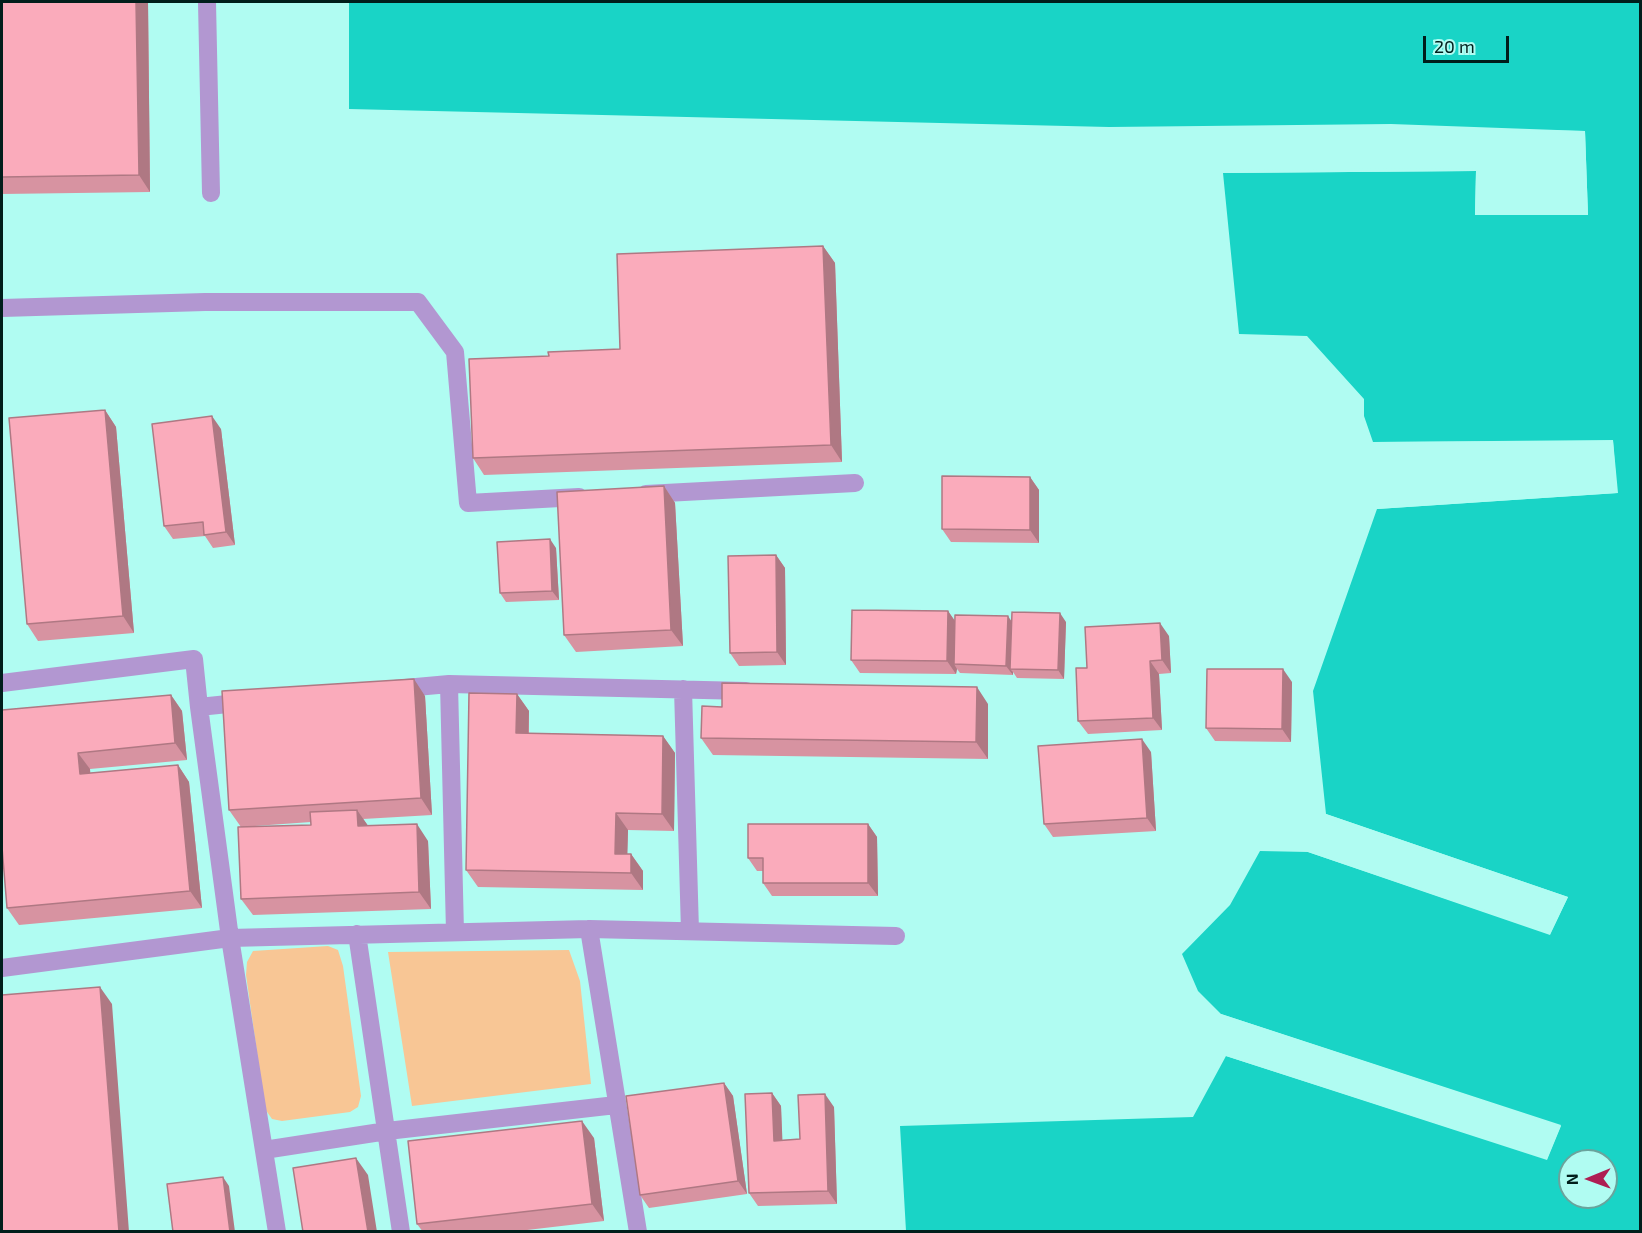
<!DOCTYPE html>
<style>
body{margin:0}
#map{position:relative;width:1642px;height:1233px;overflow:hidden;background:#b0fcf2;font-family:"Exo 2",sans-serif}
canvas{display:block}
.frame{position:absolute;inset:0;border:3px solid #001e1b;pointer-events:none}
.north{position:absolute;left:1558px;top:1149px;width:60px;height:60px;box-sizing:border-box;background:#b0fcf2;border:2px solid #6aa39c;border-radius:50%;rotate:269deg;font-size:16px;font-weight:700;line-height:24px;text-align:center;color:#001e1b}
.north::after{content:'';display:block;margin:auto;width:21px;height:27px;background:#ae1e53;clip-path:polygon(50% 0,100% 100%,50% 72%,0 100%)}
.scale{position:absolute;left:1423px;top:36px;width:86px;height:27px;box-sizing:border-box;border:3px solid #001e1b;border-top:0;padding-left:8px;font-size:18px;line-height:21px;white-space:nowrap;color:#001e1b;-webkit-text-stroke:4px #b0fcf2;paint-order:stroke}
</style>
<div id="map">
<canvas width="1642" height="1233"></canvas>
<div class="frame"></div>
<div class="north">N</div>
<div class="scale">20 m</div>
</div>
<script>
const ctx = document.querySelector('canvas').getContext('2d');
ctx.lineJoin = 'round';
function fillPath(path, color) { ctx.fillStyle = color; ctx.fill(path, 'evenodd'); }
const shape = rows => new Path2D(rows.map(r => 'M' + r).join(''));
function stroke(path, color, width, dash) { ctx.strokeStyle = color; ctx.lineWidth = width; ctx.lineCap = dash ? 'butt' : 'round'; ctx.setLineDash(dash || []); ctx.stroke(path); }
fillPath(shape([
 [328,946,338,950,343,966,361,1096,358,1107,350,1112,282,1121,272,1119,265,1109,246,975,247,962,253,951],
 [569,950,580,981,591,1084,412,1106,388,952]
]), '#f8c695');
fillPath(shape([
 [349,2,1640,2,1640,1231,906,1231,900,1126,1193,1117,1226,1056,1547,1159,1561,1125,1221,1014,1198,991,1182,954,1230,905,1260,851,1308,852,1550,934,1568,897,1326,814,1313,691,1377,509,1617,493,1613,441,1373,442,1364,416,1364,399,1307,336,1239,334,1223,173,1476,171,1475,215,1588,215,1585,131,1391,124,1109,127,349,109],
 [1570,1161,1606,1161,1606,1197,1570,1197]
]), '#19d4c6');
fillPath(shape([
 [1447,129,1585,131,1588,215,1475,215,1476,171,1223,173,1223,170,1477,168,1479,171,1478,212,1585,212,1582,134],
 [1613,440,1618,493,1377,509,1377,506,1614,490,1611,443,1374,445,1373,442],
 [1326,814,1568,897,1550,935,1308,852,1309,849,1548,931,1564,899,1325,817],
 [1221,1014,1561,1126,1547,1160,1226,1056,1225,1053,1545,1156,1557,1127,1221,1018]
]), '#b0fcf2');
stroke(shape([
 [207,2,211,193],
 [2,308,205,302,418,302,455,352,468,503,579,497],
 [646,494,855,483],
 [2,683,194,659,199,707],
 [394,689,449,684],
 [683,689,690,931],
 [247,702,199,707,230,938,277,1232],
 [589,929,638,1232],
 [455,932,449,684,746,691],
 [357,934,401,1232],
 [2,968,230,938,589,929,896,936],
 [264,1150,387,1131,616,1105]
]), '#b297d1', 18);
fillPath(shape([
 [2,2,148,2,150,192,2,194],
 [823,246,835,263,842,462,484,475,473,458,549,356,620,349],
 [105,410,116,427,134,633,38,641,27,624],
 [221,429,235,545,213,548,205,536,173,539,164,526],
 [1030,477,1039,490,1039,543,951,542,942,529],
 [664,486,675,503,683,646,576,652,564,635],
 [556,548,559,600,506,602,500,593],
 [776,555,785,568,786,665,739,666,730,653],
 [948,611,955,621,1012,622,1066,622,1064,679,1017,678,1013,672,1013,675,960,673,957,669,956,674,860,673,851,660],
 [1169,636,1171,673,1159,674,1162,730,1088,734,1078,721,1087,668],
 [1292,682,1291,742,1215,741,1206,728],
 [517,694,529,711,529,733,663,736,675,753,674,831,628,830,627,854,631,854,643,871,643,890,478,887,466,870],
 [171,695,182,711,187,760,90,769,90,773,178,765,189,782,202,908,19,925,7,908,2,710],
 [425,696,432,815,363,819,368,826,428,841,431,909,253,915,241,899,311,825,311,822,241,827,229,810],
 [988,704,988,759,713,755,701,738],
 [1151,752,1156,831,1053,837,1044,824],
 [868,824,877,837,878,896,772,896,763,883,763,871,757,871,748,858],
 [724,1083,733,1096,747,1194,649,1208,640,1195],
 [772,1093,781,1106,782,1140,800,1139,834,1107,837,1204,758,1206,749,1193],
 [594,1138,604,1221,510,1232,423,1232,417,1224]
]), '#d793a1');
fillPath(shape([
 [136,2,148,2,150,192,139,175],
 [823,246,835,263,842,462,831,445],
 [105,410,116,427,134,633,123,616],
 [212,416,221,429,235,545,226,532],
 [1030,477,1039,490,1039,543,1030,530],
 [664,486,675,503,683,646,671,630],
 [550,539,556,548,559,600,552,591],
 [776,555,785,568,786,665,777,652],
 [948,611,957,624,954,664,957,669,956,674,947,661],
 [1060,613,1066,622,1064,679,1058,670],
 [1008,616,1014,625,1010,669,1013,672,1013,675,1006,666],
 [1160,623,1169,636,1171,673,1162,660],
 [1150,661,1159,674,1162,730,1153,718],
 [1283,669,1292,682,1291,742,1282,729],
 [414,679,425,696,432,815,421,798],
 [977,687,988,704,988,759,976,742],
 [517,694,529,711,528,750,516,733],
 [171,695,182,711,187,760,175,743],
 [663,736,675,753,674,831,662,814],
 [1142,739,1151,752,1156,831,1147,818],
 [78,753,90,769,92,791,80,774],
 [178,765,189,782,202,908,190,891],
 [357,810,369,827,358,826],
 [616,813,628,830,627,871,615,854],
 [417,824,428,841,431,909,419,892],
 [868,824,877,837,878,896,868,883],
 [631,854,643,871,643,890,631,873],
 [100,987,112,1004,129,1232,119,1232],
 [724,1083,733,1096,747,1194,738,1181],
 [772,1093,781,1106,783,1154,774,1141],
 [825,1094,834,1107,837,1204,828,1191],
 [582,1121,594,1138,604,1221,592,1204],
 [356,1158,368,1175,377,1232,368,1232],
 [223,1177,229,1186,235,1232,230,1232]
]), '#af7883');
const building = shape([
 [2,2,136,2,139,175,2,177,2,2],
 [823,246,831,445,473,458,469,359,549,356,548,352,620,349,617,254,823,246],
 [105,410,123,616,27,624,9,418,105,410],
 [212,416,226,532,204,535,203,522,164,526,152,424,212,416],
 [942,476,1030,477,1030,530,942,529,942,476],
 [664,486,671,630,564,635,557,492,664,486],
 [550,539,552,591,500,593,497,542,550,539],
 [776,555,777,652,730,653,728,556,776,555],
 [852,610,948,611,947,661,851,660,852,610],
 [1012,612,1060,613,1058,670,1010,669,1012,612],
 [955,615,1008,616,1006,666,954,664,955,615],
 [1160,623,1162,660,1150,661,1153,718,1078,721,1076,668,1087,668,1085,627,1160,623],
 [1207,669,1283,669,1282,729,1206,728,1207,669],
 [414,679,421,798,229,810,222,691,414,679],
 [722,683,977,687,976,742,701,738,702,706,722,707,722,683],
 [469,693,517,694,516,733,663,736,662,814,616,813,615,854,631,854,631,873,466,870,469,693],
 [171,695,175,743,78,753,80,774,178,765,190,891,7,908,2,847,2,710,171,695],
 [1142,739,1147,818,1044,824,1038,746,1142,739],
 [357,810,358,826,417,824,419,892,241,899,238,827,311,825,310,812,357,810],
 [748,824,868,824,868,883,763,883,763,858,748,858,748,824],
 [100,987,119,1232,2,1232,2,995,100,987],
 [724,1083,738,1181,640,1195,626,1096,724,1083],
 [772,1093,774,1141,800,1139,798,1095,825,1094,828,1191,749,1193,745,1094,772,1093],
 [582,1121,592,1204,417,1224,408,1141,582,1121],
 [356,1158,368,1232,303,1232,293,1168,356,1158],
 [223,1177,230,1232,173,1232,167,1184,223,1177]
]);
fillPath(building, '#faabbb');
stroke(building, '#af7883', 1.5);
</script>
